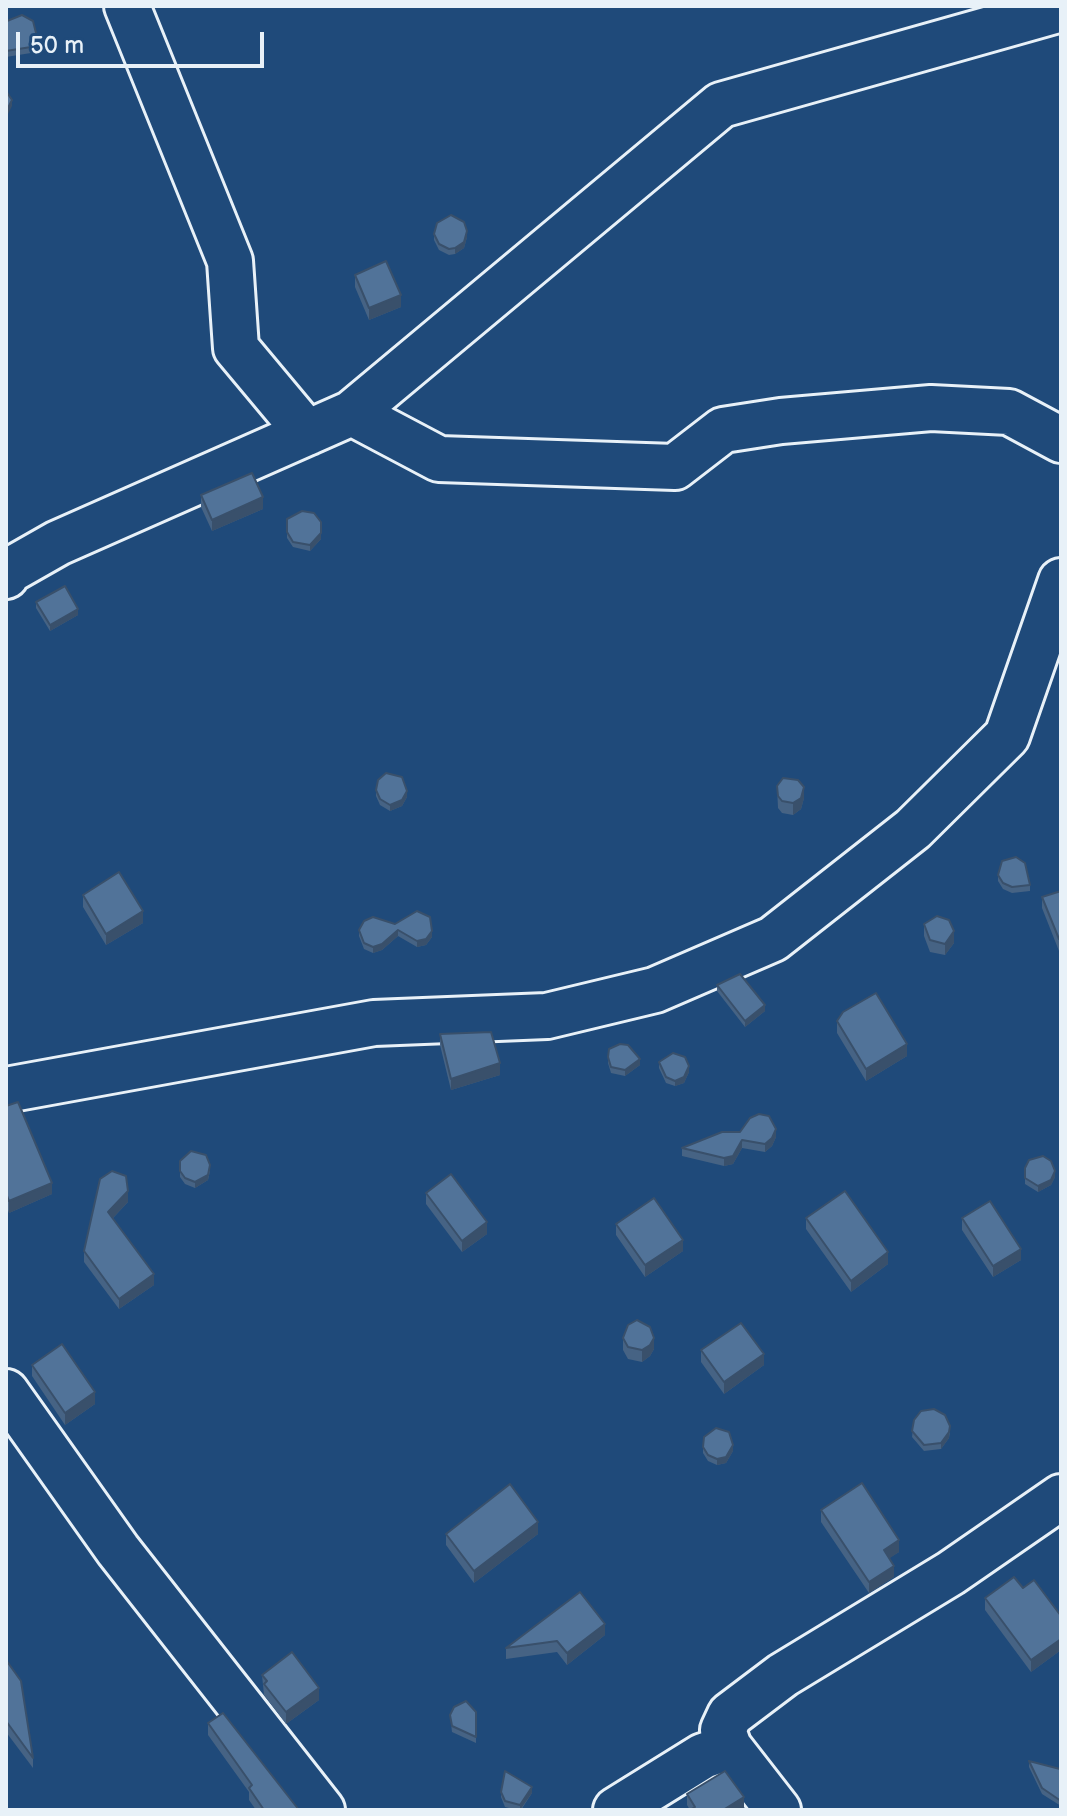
<!DOCTYPE html>
<style>
body{margin:0}
#map{position:relative;width:1067px;height:1816px;overflow:hidden;background:#1f4a7a;font-family:"Balsamiq Sans",sans-serif}
canvas{display:block}
.frame{position:absolute;inset:0;border:8px solid #e8f1f8;pointer-events:none}
.scale{position:absolute;left:16px;top:32px;width:248px;height:36px;box-sizing:border-box;border:4px solid #e8f1f8;border-top:0;padding-left:10px;font-size:24px;line-height:28px;white-space:nowrap;color:#e8f1f8;-webkit-text-stroke:6px #1f4a7a;paint-order:stroke}
</style>
<div id="map">
<canvas width="1067" height="1816"></canvas>
<div class="frame"></div>
<div class="scale">50 m</div>
</div>
<script>
const ctx = document.querySelector('canvas').getContext('2d');
ctx.lineJoin = 'round';
const shape = rows => new Path2D(rows.map(r => 'M' + r).join(''));
function stroke(path, color, width, dash) { ctx.strokeStyle = color; ctx.lineWidth = width; ctx.lineCap = dash ? 'butt' : 'round'; ctx.setLineDash(dash || []); ctx.stroke(path); }
function fillPath(path, color) { ctx.fillStyle = color; ctx.fill(path, 'evenodd'); }
const minor = shape([
 [127,6,230,261,236,348,307,433],
 [352,413,439,459,675,467,723,430,781,421,931,408,1009,412,1061,440],
 [6,576,7,572,58,543,352,413,721,105,1061,9],
 [6,1090,374,1023,547,1016,655,990,773,939,913,829,1007,736,1061,581],
 [6,1392,118,1550,322,1810],
 [616,1810,703,1756,729,1747],
 [778,1810,729,1747,723,1730,730,1715,783,1675,951,1573,1061,1497]
]);
stroke(minor, '#e8f1f8', 50);
stroke(minor, '#1f4a7a', 44);
fillPath(shape([
 [6,25,37,43,31,53,6,57],
 [434,234,467,237,464,248,455,254,449,255,439,250,434,240],
 [355,275,401,307,369,320,355,287],
 [201,495,263,509,212,531,201,507],
 [287,519,321,539,310,551,293,547,287,538],
 [36,602,78,615,50,631,36,608],
 [777,786,804,798,801,809,793,815,782,813,778,808],
 [376,790,407,797,402,806,390,811,380,805,376,796],
 [998,875,1030,885,1030,891,1012,893,1003,889,998,881],
 [1061,891,1059,951,1042,908,1042,897],
 [83,895,143,923,106,945,83,907],
 [364,921,432,937,426,945,417,947,398,936,382,950,373,953,364,949,359,936,359,930],
 [924,924,954,943,945,955,930,952,924,936],
 [717,985,765,1011,745,1027,717,991],
 [837,1021,907,1056,866,1081,837,1033],
 [440,1034,500,1075,451,1090,440,1045],
 [609,1049,640,1065,625,1076,611,1073,608,1063],
 [659,1062,689,1072,684,1083,675,1086,666,1083,659,1068],
 [6,1106,52,1194,9,1213,6,1205],
 [722,1132,776,1137,772,1146,765,1152,742,1148,733,1164,724,1166,682,1156,682,1148],
 [180,1161,210,1171,208,1180,195,1188,185,1184,180,1177],
 [1025,1168,1055,1177,1051,1185,1038,1192,1025,1184],
 [100,1179,128,1202,113,1218,154,1285,119,1309,84,1262,84,1251],
 [426,1193,487,1234,462,1252,426,1204],
 [806,1218,888,1264,851,1292,806,1229],
 [962,1218,1021,1260,993,1277,962,1230],
 [616,1224,683,1251,645,1277,616,1235],
 [623,1338,654,1349,650,1356,642,1362,628,1359,623,1350],
 [701,1350,764,1365,724,1394,701,1362],
 [32,1365,95,1404,65,1425,32,1376],
 [914,1420,950,1432,949,1438,941,1449,924,1451,912,1437],
 [703,1447,733,1451,726,1463,717,1465,708,1461,703,1453],
 [821,1510,899,1552,889,1558,894,1577,869,1593,821,1522],
 [446,1534,538,1534,474,1583,446,1545],
 [1023,1588,1061,1616,1061,1650,1031,1672,985,1610,985,1598],
 [605,1635,567,1665,557,1652,506,1659,506,1648],
 [6,1660,33,1758,33,1768,6,1732],
 [262,1675,319,1700,286,1724,264,1695],
 [476,1712,476,1743,452,1732,450,1715],
 [208,1723,299,1810,256,1810,249,1800,249,1792,208,1735],
 [1029,1761,1061,1770,1061,1806,1042,1794,1029,1767],
 [501,1792,532,1793,521,1810,517,1810,505,1807,501,1797],
 [687,1794,744,1808,740,1810,690,1810,687,1805]
]), '#466384');
fillPath(shape([
 [37,37,37,43,31,53,31,47],
 [12,100,12,106,6,118,6,112],
 [467,231,467,237,464,248,455,254,455,248],
 [401,295,401,307,369,320,369,308],
 [263,497,263,509,212,531,212,520],
 [321,533,321,539,310,551,310,545],
 [78,609,78,615,50,631,50,625],
 [804,787,804,798,801,809,793,815,793,803],
 [407,791,407,797,402,806,390,811,390,805],
 [143,911,143,923,106,945,106,934],
 [398,930,398,936,382,950,373,953,373,947],
 [432,931,432,937,426,945,417,947,417,941],
 [954,931,954,943,945,955,945,944],
 [1061,938,1061,950,1059,951,1059,939],
 [765,1005,765,1011,745,1027,745,1021],
 [907,1044,907,1056,866,1081,866,1069],
 [640,1059,640,1065,625,1076,625,1070],
 [500,1063,500,1075,451,1090,451,1079],
 [689,1066,689,1072,684,1083,675,1086,675,1081],
 [776,1129,776,1137,772,1146,765,1152,765,1144],
 [742,1140,742,1148,733,1164,724,1166,724,1158],
 [210,1165,208,1180,195,1188,195,1182],
 [1055,1171,1055,1177,1051,1185,1038,1192,1038,1186],
 [52,1183,52,1194,9,1213,9,1201],
 [128,1191,128,1202,108,1223,108,1212],
 [487,1222,487,1234,462,1252,462,1241],
 [683,1240,683,1251,645,1277,645,1265],
 [1021,1249,1021,1260,993,1277,993,1266],
 [888,1252,888,1264,851,1292,851,1281],
 [154,1274,154,1285,119,1309,119,1299],
 [654,1338,654,1349,650,1356,642,1362,642,1350],
 [764,1354,764,1365,724,1394,724,1382],
 [95,1392,95,1404,65,1425,65,1413],
 [950,1426,949,1438,941,1449,941,1443],
 [733,1445,733,1451,726,1463,717,1465,717,1459],
 [538,1522,538,1534,474,1583,474,1571],
 [899,1540,899,1552,884,1562,884,1550],
 [894,1566,894,1577,869,1593,869,1582],
 [605,1624,605,1635,567,1665,567,1653],
 [1061,1639,1061,1650,1031,1672,1031,1660],
 [319,1688,319,1700,286,1724,286,1712],
 [532,1787,532,1793,520,1810,520,1805],
 [744,1797,744,1808,740,1810,723,1810]
]), '#39506b');
const building = shape([
 [22,15,33,21,37,37,31,47,6,51,6,25,7,21,22,15],
 [6,91,12,100,6,112,6,91],
 [451,215,464,222,467,231,464,242,455,248,449,249,439,244,434,234,437,223,451,215],
 [386,261,401,295,369,308,355,275,386,261],
 [252,473,263,497,212,520,201,495,252,473],
 [302,511,314,513,321,522,321,533,310,545,293,542,287,532,287,519,302,511],
 [65,586,78,609,50,625,36,602,65,586],
 [386,773,402,777,407,791,402,800,390,805,380,799,376,790,378,780,386,773],
 [783,778,798,780,804,787,801,798,793,803,782,801,778,796,777,786,783,778],
 [1016,857,1025,863,1030,885,1012,887,1003,883,998,875,1002,861,1016,857],
 [119,872,143,911,106,934,83,895,119,872],
 [1061,891,1061,938,1059,939,1042,897,1061,891],
 [417,911,430,917,432,931,426,939,417,941,398,930,382,944,373,947,364,943,359,930,364,921,373,917,395,924,417,911],
 [937,916,949,920,954,931,945,944,930,940,924,924,937,916],
 [740,974,765,1005,745,1021,717,985,740,974],
 [876,993,907,1044,866,1069,837,1021,843,1012,876,993],
 [491,1032,500,1063,451,1079,440,1034,491,1032],
 [620,1044,628,1045,640,1059,625,1070,611,1067,608,1057,609,1049,620,1044],
 [673,1053,685,1057,689,1066,684,1077,675,1081,666,1077,659,1062,673,1053],
 [18,1102,52,1183,9,1201,6,1193,6,1106,18,1102],
 [759,1114,769,1116,776,1129,772,1138,765,1144,742,1140,733,1156,724,1158,682,1148,722,1132,740,1132,750,1118,759,1114],
 [191,1151,206,1155,210,1165,208,1175,195,1182,185,1178,180,1171,180,1161,191,1151],
 [1043,1156,1051,1161,1055,1171,1051,1180,1038,1186,1025,1178,1025,1168,1029,1160,1043,1156],
 [112,1171,126,1176,128,1191,108,1212,154,1274,119,1299,84,1251,100,1179,112,1171],
 [451,1174,487,1222,462,1241,426,1193,451,1174],
 [845,1191,888,1252,851,1281,806,1218,845,1191],
 [654,1198,683,1240,645,1265,616,1224,654,1198],
 [990,1201,1021,1249,993,1266,962,1218,990,1201],
 [637,1320,650,1327,654,1338,650,1345,642,1350,628,1347,623,1338,628,1325,637,1320],
 [741,1323,764,1354,724,1382,701,1350,741,1323],
 [62,1344,95,1392,65,1413,32,1365,62,1344],
 [934,1409,945,1415,950,1426,949,1432,941,1443,924,1445,912,1431,914,1420,921,1411,934,1409],
 [716,1428,729,1432,733,1445,726,1457,717,1459,708,1455,703,1447,704,1437,716,1428],
 [862,1483,899,1540,884,1550,894,1566,869,1582,821,1510,862,1483],
 [510,1484,538,1522,474,1571,446,1534,510,1484],
 [1014,1577,1023,1588,1034,1580,1061,1616,1061,1639,1031,1660,985,1598,1014,1577],
 [580,1592,605,1624,567,1653,557,1641,506,1648,580,1592],
 [292,1652,319,1688,286,1712,264,1684,267,1681,262,1675,292,1652],
 [6,1660,21,1681,33,1758,6,1721,6,1660],
 [466,1701,476,1712,476,1737,452,1726,450,1715,454,1707,466,1701],
 [223,1713,299,1810,264,1810,249,1788,252,1785,208,1723,223,1713],
 [1029,1761,1060,1769,1061,1801,1042,1788,1029,1761],
 [505,1771,532,1787,520,1805,505,1801,501,1792,505,1771],
 [725,1771,744,1797,723,1810,690,1810,695,1807,687,1794,725,1771]
]);
fillPath(building, '#517399');
stroke(building, '#39506b', 2);
</script>
